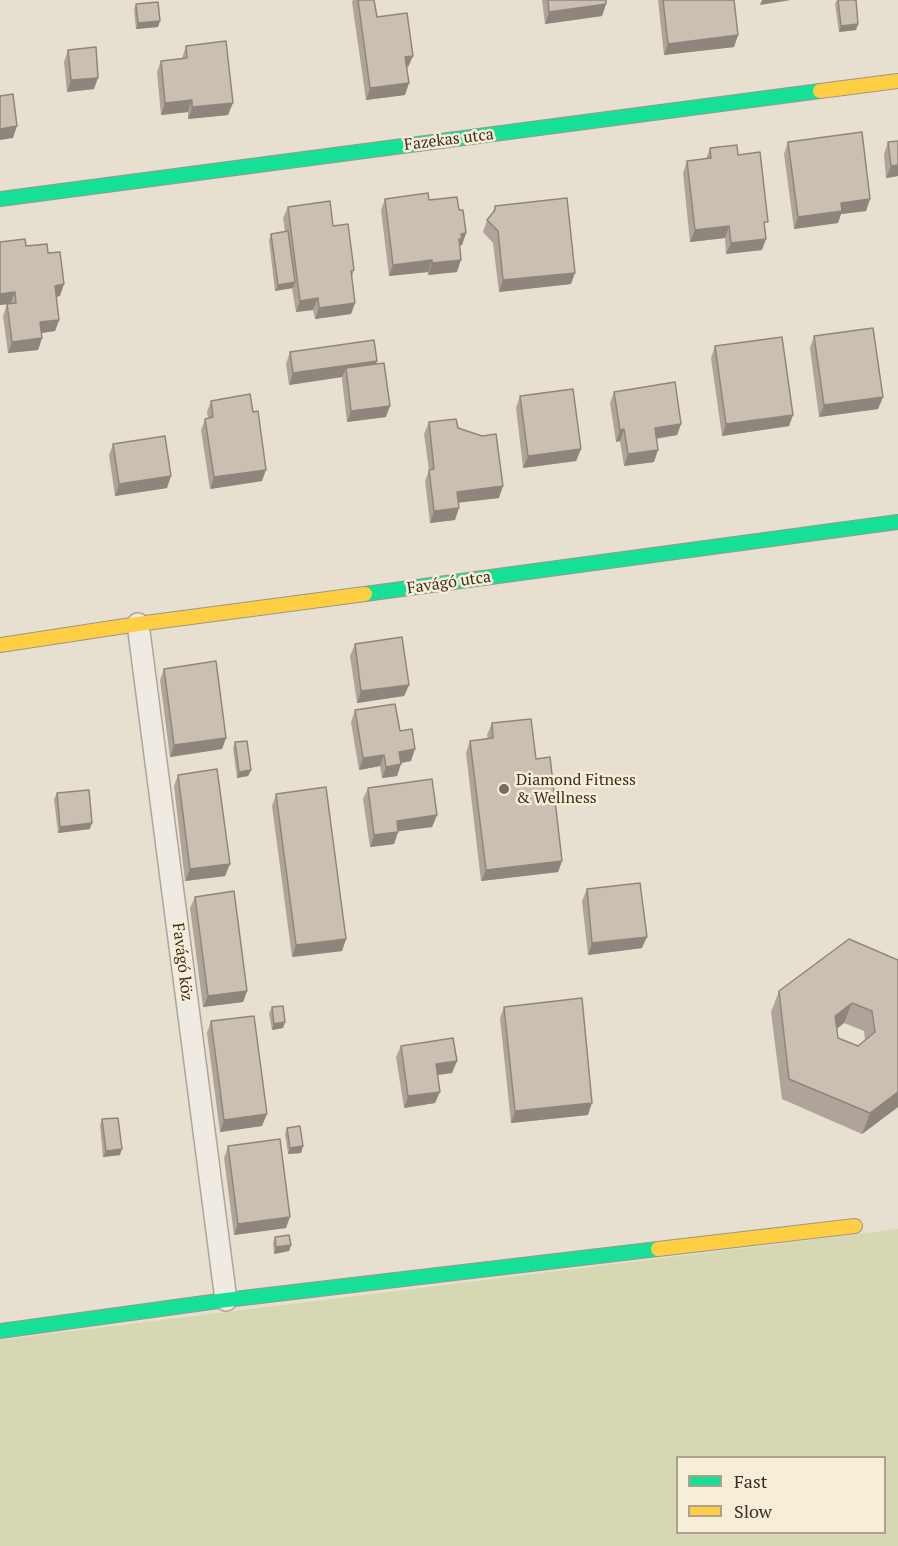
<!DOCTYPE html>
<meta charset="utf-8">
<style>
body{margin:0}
#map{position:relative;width:898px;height:1546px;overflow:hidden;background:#e7e0d1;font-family:"PT Serif",serif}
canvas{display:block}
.legend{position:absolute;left:676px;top:1456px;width:210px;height:78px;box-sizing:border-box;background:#f7eed8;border:2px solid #ada18e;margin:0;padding:8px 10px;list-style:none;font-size:18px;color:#3d2e20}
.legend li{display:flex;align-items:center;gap:12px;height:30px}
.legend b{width:30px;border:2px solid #ada18e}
</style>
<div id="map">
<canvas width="898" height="1546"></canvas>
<ul class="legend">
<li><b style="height:8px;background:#16e098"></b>Fast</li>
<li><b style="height:8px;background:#ffcf43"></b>Slow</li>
</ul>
</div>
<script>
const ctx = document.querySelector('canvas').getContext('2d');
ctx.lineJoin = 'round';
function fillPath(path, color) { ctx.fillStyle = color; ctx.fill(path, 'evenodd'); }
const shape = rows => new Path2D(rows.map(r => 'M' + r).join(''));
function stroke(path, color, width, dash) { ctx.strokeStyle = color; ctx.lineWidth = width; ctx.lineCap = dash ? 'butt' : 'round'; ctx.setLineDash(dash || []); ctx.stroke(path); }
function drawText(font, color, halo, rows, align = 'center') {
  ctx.font = font + ' "PT Serif",serif'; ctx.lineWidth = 5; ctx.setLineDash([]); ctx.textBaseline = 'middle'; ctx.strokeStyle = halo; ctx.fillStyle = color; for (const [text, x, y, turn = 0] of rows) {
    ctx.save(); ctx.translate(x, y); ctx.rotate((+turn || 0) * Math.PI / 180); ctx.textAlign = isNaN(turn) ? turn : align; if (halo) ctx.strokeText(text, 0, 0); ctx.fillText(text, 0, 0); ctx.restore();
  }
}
fillPath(shape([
 [898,1229,898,1546,0,1546,0,1340],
 [678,1458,884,1458,884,1532,678,1532]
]), '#d6d7b3');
const lane = shape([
 [138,624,226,1300]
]);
const fast = shape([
 [0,199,820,91],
 [365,594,898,522],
 [0,1331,226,1300,658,1249]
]);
const slow = shape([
 [820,91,898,81],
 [0,645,138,624,365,594],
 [658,1249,855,1226]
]);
stroke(lane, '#ada599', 24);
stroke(fast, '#9c958a', 16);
stroke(slow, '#9c958a', 16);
stroke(lane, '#efebe3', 21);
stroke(fast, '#16e098', 14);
stroke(slow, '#ffcf43', 14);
fillPath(shape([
 [353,0,374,0,377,17,413,56,408,67,407,68,405,95,366,100,352,2],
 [542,0,606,0,606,4,602,16,545,24],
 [658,0,734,0,738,35,734,47,664,55],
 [837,0,858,24,856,30,839,32,835,4],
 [136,4,158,27,136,29,134,10],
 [186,46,228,115,188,119,188,112,161,115,157,72,161,61,182,58],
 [68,50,94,89,67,92,64,62],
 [788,142,870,199,866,211,841,214,838,223,794,229,784,154],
 [888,142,898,176,886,178,884,154],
 [710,148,738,155,765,229,762,250,726,254,725,238,690,242,683,173,687,161,706,159],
 [385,199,429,200,459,210,466,233,462,245,459,246,457,272,428,275,428,272,389,276,381,210],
 [495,206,571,284,499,292,493,243,483,232,487,220,492,214],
 [288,207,333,226,354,270,352,277,355,303,351,314,315,319,313,310,296,312,292,288,275,291,269,240,271,234,285,232,283,218],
 [0,242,26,246,48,253,60,296,56,297,59,320,55,331,41,333,42,338,38,350,8,353,3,316,7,304,0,305],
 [814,336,883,397,878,409,819,417,810,348],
 [715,346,793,415,789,426,722,436,711,358],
 [290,352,377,361,376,364,386,417,347,422,342,380,342,377,289,385,286,364],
 [614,392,681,424,677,435,656,439,654,462,624,466,620,441,616,442,610,403],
 [520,396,581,449,576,461,523,468,516,408],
 [211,401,262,481,210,489,201,430,205,419,208,418,207,412],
 [429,422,458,428,499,498,458,503,455,520,430,523,425,481,429,470,424,434],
 [113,444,167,488,115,496,109,455],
 [355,644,409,685,404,696,357,703,350,656],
 [164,669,226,738,222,749,170,757,160,680],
 [355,710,400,731,411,761,401,763,397,776,382,778,380,766,359,770,351,722],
 [492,723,536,759,562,861,558,872,481,881,466,753,470,741,488,739,487,735],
 [235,742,251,770,248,776,237,778,233,748],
 [178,775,225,876,185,881,174,786],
 [368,788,437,815,432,827,398,831,394,844,370,847,363,799],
 [57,793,90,829,58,833,54,799],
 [276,794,346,939,342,951,292,957,272,806],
 [587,889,642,948,588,955,582,901],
 [195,897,247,991,243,1002,203,1007,190,908],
 [898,960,898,1107,862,1134,782,1099,771,1012,779,991],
 [844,1023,864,1031,865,1040,858,1046,838,1038,836,1029],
 [272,1007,285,1022,283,1028,272,1030,269,1013],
 [504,1007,588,1115,511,1123,500,1018],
 [211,1021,262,1126,220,1132,207,1033],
 [401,1046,457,1061,452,1073,437,1075,435,1103,404,1108,396,1057],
 [102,1119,120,1155,103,1157,100,1125],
 [287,1128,303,1146,301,1153,288,1154,285,1134],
 [228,1146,286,1228,234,1235,224,1158],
 [275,1237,291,1245,289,1251,274,1254,273,1243]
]), '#afa499');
fillPath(shape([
 [762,0,791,0,760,5],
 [606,4,602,16,545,24,549,12],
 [160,21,158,27,136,29,138,23],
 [858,24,856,30,839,32,841,26],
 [738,35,734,47,664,55,668,44],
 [413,56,408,67,401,69,405,57],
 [98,78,94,89,67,92,71,80],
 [409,83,405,95,366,100,370,88],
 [192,100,188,112,161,115,165,103],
 [233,103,228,115,188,119,192,107],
 [17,126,13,138,0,140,0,129],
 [898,165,898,176,886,178,891,166],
 [870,199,866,211,841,214,838,223,794,229,798,217,841,203],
 [729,226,725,238,690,242,695,230],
 [466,233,462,245,459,245,454,251,461,234],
 [766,239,762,250,726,254,731,243],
 [432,260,428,272,389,276,393,265],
 [461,260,457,272,428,275,432,263],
 [575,273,571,284,499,292,503,280],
 [295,282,293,288,275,291,278,285],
 [64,284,60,296,51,298,55,286],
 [15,292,10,304,0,305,0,294],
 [318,298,313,310,296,312,300,301],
 [355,303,351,314,315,319,319,308],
 [59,320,55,331,35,334,40,322],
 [42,338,38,350,8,353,12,342],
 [377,361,373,373,346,368,342,377,289,385,293,373],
 [883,397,878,409,819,417,824,405],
 [390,406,386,417,347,422,351,411],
 [793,415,789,426,722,436,726,424],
 [681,424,677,435,651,439,655,428],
 [624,429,620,441,616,442,620,430],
 [581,449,576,461,523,468,528,456],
 [658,450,654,462,624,466,628,454],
 [266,470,262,481,210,489,214,477],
 [171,476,167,488,115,496,119,484],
 [503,486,499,498,453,503,457,492],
 [459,508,455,520,430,523,434,511],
 [409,685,404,696,357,703,361,691],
 [226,738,222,749,170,757,174,745],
 [415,749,411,761,395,764,399,752],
 [384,755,380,766,359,770,363,758],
 [401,764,397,776,382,778,386,767],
 [251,770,248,776,237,778,239,772],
 [437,815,432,827,392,832,397,821],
 [92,823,90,829,58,833,60,827],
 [398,832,394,844,370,847,374,835],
 [562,861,558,872,481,881,486,870],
 [230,864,225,876,185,881,190,869],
 [647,937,642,948,588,955,592,943],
 [346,939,342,951,292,957,296,945],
 [247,991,243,1002,203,1007,208,996],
 [852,1003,844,1023,827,1037,835,1016],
 [285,1022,283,1028,272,1030,274,1024],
 [457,1061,452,1073,431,1076,436,1064],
 [440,1092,435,1103,404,1108,408,1096],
 [898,1092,898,1107,862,1134,870,1113],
 [592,1103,588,1115,511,1123,515,1111],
 [267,1114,262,1126,220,1132,224,1120],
 [303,1146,301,1153,288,1154,290,1148],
 [122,1149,120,1155,103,1157,106,1151],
 [290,1217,286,1228,234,1235,238,1224],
 [291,1245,289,1251,274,1254,276,1247]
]), '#8e867d');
const building = shape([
 [358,0,374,0,377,17,407,13,413,56,405,57,409,83,370,88,358,0],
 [548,0,606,0,606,4,549,12,548,0],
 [663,0,734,0,738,35,668,44,663,0],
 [838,0,856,0,858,24,841,26,838,0],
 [158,2,160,21,138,23,136,4,158,2],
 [226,41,233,103,192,107,192,100,165,103,161,61,187,58,186,46,226,41],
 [96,47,98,78,71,80,68,50,96,47],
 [13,94,17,126,0,129,0,96,13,94],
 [862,132,870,199,841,203,842,211,798,217,788,142,862,132],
 [898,141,898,165,891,166,888,142,898,141],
 [737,145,738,155,760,152,768,222,764,222,766,239,731,243,729,226,695,230,687,161,711,158,710,148,737,145],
 [428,193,429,200,457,197,459,210,463,210,466,233,461,234,462,239,459,239,461,260,432,263,432,260,393,265,385,199,428,193],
 [567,198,575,273,503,280,498,231,487,220,495,210,495,206,567,198],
 [330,201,333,226,348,224,354,270,351,271,355,303,319,308,318,298,300,301,288,207,330,201],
 [288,231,295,282,278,285,271,234,288,231],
 [25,239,26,246,47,244,48,253,60,252,64,284,55,286,59,320,40,322,42,338,12,342,7,304,16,303,15,292,0,294,0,242,25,239],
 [873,328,883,397,824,405,814,336,873,328],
 [782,337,793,415,726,424,715,346,782,337],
 [374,340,377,361,293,373,290,352,374,340],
 [384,363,390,406,351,411,346,368,384,363],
 [675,382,681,424,655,428,658,450,628,454,624,429,620,430,614,392,675,382],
 [573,389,581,449,528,456,520,396,573,389],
 [250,394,253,412,258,411,266,470,214,477,205,419,213,417,211,401,250,394],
 [456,419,458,428,482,436,496,434,503,486,457,492,459,508,434,511,429,470,434,469,429,422,456,419],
 [165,436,171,476,119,484,113,444,165,436],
 [402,637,409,685,361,691,355,644,402,637],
 [216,661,226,738,174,745,164,669,216,661],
 [395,704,400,731,412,729,415,749,399,752,401,764,386,767,384,755,363,758,355,710,395,704],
 [531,719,536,759,550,757,562,861,486,870,470,741,493,738,492,723,531,719],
 [247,741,251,770,239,772,235,742,247,741],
 [217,769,230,864,190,869,178,775,217,769],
 [432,779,437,815,397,821,398,832,374,835,368,788,432,779],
 [326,787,346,939,296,945,276,794,326,787],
 [89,790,92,823,60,827,57,793,89,790],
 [640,883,647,937,592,943,587,889,640,883],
 [234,891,247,991,208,996,195,897,234,891],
 [849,939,898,960,898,1092,870,1113,789,1079,779,991,849,939],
 [852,1003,872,1011,875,1032,858,1046,838,1038,835,1016,852,1003],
 [582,998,592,1103,515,1111,504,1007,582,998],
 [283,1006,285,1022,274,1024,272,1007,283,1006],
 [254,1016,267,1114,224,1120,211,1021,254,1016],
 [453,1038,457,1061,436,1064,440,1092,408,1096,401,1046,453,1038],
 [118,1118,122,1149,106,1151,102,1119,118,1118],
 [300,1126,303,1146,290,1148,287,1128,300,1126],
 [280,1139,290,1217,238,1224,228,1146,280,1139],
 [289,1235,291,1245,276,1247,275,1237,289,1235]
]);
fillPath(building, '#cbbfb2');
stroke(building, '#8e867d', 1.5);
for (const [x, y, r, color] of [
 [504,789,6,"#786c5e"]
]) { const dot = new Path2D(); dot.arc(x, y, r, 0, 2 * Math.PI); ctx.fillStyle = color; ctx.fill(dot); stroke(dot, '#f7eed8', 2); }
drawText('16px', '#3d2e20', '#f7eed8', [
 ["Fazekas utca",449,140,-7],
 ["Favágó utca",449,583,-8],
 ["Favágó köz",182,962,83]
]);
drawText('16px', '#3d2e20', '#f7eed8', [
 ["Diamond Fitness",516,780],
 ["& Wellness",516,798]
], 'left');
</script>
